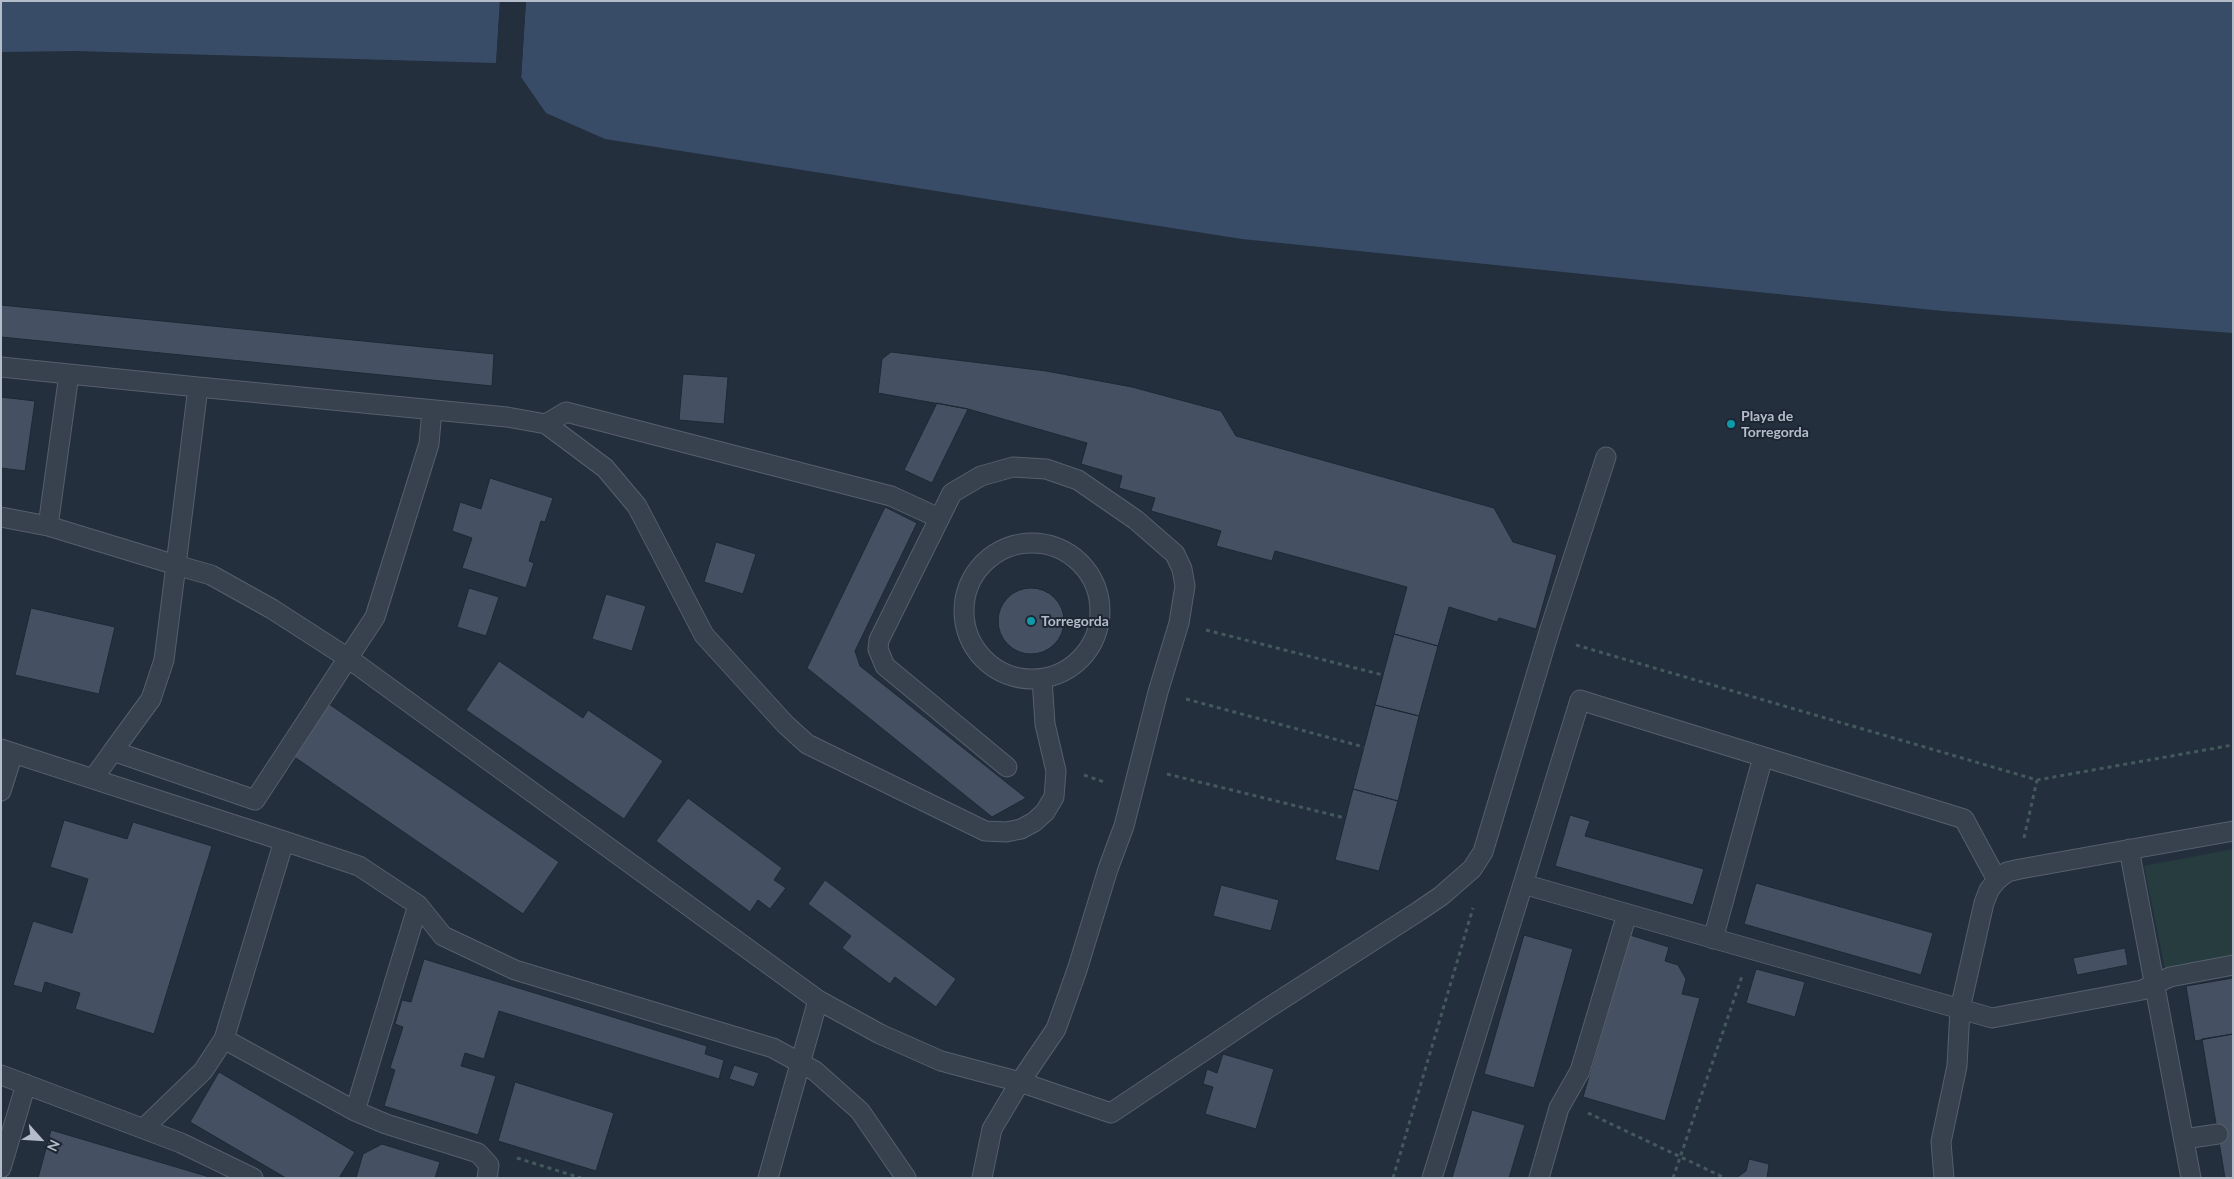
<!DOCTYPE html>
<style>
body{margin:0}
#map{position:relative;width:2234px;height:1179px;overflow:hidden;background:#242f3e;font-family:Lato,sans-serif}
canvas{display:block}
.frame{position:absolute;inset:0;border:2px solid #b4bcc9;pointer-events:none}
.north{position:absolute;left:15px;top:1114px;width:50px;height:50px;-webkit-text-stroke:4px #1d2633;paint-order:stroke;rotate:116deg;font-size:14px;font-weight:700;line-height:20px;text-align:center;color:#b4bcc9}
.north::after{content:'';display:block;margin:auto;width:18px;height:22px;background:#b4bcc9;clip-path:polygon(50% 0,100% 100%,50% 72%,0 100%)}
</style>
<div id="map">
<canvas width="2234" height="1179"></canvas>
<div class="frame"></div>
<div class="north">N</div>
</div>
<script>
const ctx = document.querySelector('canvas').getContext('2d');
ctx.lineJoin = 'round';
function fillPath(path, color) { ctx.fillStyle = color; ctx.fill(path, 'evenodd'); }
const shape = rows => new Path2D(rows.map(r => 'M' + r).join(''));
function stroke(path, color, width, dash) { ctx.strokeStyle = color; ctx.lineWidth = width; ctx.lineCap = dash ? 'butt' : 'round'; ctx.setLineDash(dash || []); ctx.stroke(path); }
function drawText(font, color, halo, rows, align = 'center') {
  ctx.font = font + ' Lato,sans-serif'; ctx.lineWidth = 4; ctx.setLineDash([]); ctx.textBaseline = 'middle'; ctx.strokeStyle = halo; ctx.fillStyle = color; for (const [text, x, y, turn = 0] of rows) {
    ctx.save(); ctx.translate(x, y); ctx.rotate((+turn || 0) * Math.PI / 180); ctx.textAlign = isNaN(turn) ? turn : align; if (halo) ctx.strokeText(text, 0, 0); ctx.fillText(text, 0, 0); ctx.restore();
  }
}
fillPath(shape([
 [2233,849,2233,955,2165,969,2144,866]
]), '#263c3f');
fillPath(shape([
 [1,1,500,1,496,63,75,51,1,52],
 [526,1,2233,1,2233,333,1943,311,1242,239,605,139,546,113,521,77]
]), '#394c67');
fillPath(shape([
 [500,1,503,1,498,63,496,66],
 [524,1,526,1,521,81,519,76]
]), '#242f3e');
const building = shape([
 [1,305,494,354,492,386,1,337,1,305],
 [891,352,1046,371,1132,387,1221,411,1236,436,1494,508,1513,542,1557,555,1536,629,1499,618,1497,622,1449,607,1438,646,1394,634,1407,587,1275,551,1272,561,1216,546,1221,531,1151,511,1155,498,1119,488,1122,476,1081,464,1087,443,968,409,878,393,882,359,891,352],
 [683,374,728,377,724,424,679,420,683,374],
 [1,397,35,401,25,471,1,468,1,397],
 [937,403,968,409,932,483,904,470,937,403],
 [490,478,553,498,545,522,541,521,529,561,534,563,526,588,462,568,472,538,452,531,460,502,481,509,490,478],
 [885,507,917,523,855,651,860,666,1026,798,992,817,807,668,885,507],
 [716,542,756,554,743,594,704,582,716,542],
 '998 621a33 33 0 1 1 66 0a33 33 0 1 1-66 0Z',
 [469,588,499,597,486,636,457,627,469,588],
 [606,594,646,606,632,651,592,639,606,594],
 [31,608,115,627,99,694,15,675,31,608],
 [1394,634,1438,646,1419,716,1375,705,1394,634],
 [499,661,583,718,588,710,663,761,624,819,466,710,499,661],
 [326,702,559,862,523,914,290,754,326,702],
 [1375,705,1419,716,1398,801,1353,789,1375,705],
 [1353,789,1398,801,1379,871,1335,860,1353,789],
 [688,798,782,868,774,880,786,888,770,909,758,900,750,912,656,841,688,798],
 [1570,815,1590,821,1585,836,1704,869,1693,905,1555,866,1570,815],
 [64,820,127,839,133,822,212,846,154,1034,75,1009,80,993,45,982,42,993,13,985,33,921,72,933,88,879,50,867,64,820],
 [825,880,956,979,936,1007,895,977,890,984,842,948,851,936,808,904,825,880],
 [1756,883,1933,933,1921,975,1744,924,1756,883],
 [1221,885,1279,900,1271,931,1213,916,1221,885],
 [1524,935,1573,949,1534,1088,1484,1074,1524,935],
 [1630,935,1669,947,1665,961,1678,965,1686,979,1682,994,1700,998,1665,1121,1583,1097,1630,935],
 [2125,948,2128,965,2077,975,2073,958,2125,948],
 [424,959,707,1046,705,1054,724,1060,719,1079,499,1011,484,1059,465,1053,461,1066,496,1076,478,1135,384,1106,395,1070,390,1068,403,1027,395,1024,402,1000,411,1002,424,959],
 [1756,969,1805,982,1795,1017,1746,1003,1756,969],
 [2233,978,2233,1034,2195,1041,2186,986,2233,978],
 [2233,1034,2233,1178,2225,1178,2202,1039,2233,1034],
 [1223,1054,1274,1069,1256,1129,1205,1114,1213,1087,1203,1084,1207,1069,1217,1073,1223,1054],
 [734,1065,759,1073,754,1087,729,1079,734,1065],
 [219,1072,355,1152,339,1178,286,1178,190,1122,219,1072],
 [515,1082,614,1113,596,1171,498,1141,515,1082],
 [1472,1110,1525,1125,1509,1178,1452,1178,1472,1110],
 [51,1130,213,1178,38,1178,51,1130],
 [382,1144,440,1162,435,1178,356,1178,363,1154,382,1144],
 [1749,1159,1769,1164,1767,1178,1736,1178,1746,1171,1749,1159]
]);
fillPath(building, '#455162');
stroke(building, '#1f2835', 1);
const lane = shape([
 [1,367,69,374],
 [69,374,198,387,176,565,48,526,69,374],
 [198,387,507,417,546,424,605,468,637,506,704,635,785,724,807,744,985,831,1006,832,1021,829,1034,822,1045,812,1054,797,1056,771,1045,724,1042,679],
 [432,410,429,444,375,617,348,658,818,1000,880,1034,941,1061,1020,1082,1111,1113,1265,1010,1419,911,1441,896,1472,869,1483,852,1549,632,1606,457],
 [546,424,566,412,891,496,939,518],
 [1,517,48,526],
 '964 611a68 68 0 1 1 136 0a68 68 0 1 1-136 0Z',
 [176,565,211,575,272,609,348,658,255,800,113,751,151,699,164,660,176,565],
 [1,749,284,841],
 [93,779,113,751],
 [1,791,13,753],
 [2129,849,2191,1178],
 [1523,884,1992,1018,2142,990,2170,977,2233,965],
 [418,905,355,1111,224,1039,284,841,359,866,418,905,443,936,515,970,773,1048,815,1071,860,1111,906,1178],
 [1713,939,1763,757],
 [1,1075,181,1143,253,1178],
 [355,1111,386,1124,478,1153,489,1165,487,1178],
 [144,1128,203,1071,224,1039],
 [2184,1139,2218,1134],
 [1,1168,26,1084],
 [768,1178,818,1000],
 [982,1178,992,1129,1020,1082,1056,1029,1077,970,1108,869,1124,826,1158,692,1179,623,1185,586,1182,569,1175,554,1136,520,1078,480,1046,469,1013,467,981,476,952,493,879,640,878,649,885,666,1007,767],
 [1432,1178,1580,700,1964,819,1997,880],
 [1539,1178,1559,1108,1580,1071,1627,914],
 [1944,1178,1941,1142,1957,1066,1960,1009,1984,903,1989,890,1997,880,2007,872,2020,869,2233,831]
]);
stroke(lane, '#565f6c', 21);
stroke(shape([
 [1206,630,1383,675],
 [1576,645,2037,780,2233,745],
 [1186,699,1364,747],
 [1167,774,1345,818],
 [1084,775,1104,782],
 [2024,838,2037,780],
 [1588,1113,1725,1178],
 [517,1158,581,1178],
 [1393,1178,1473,908],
 [1673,1178,1742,976]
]), '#44595c', 3, [4, 4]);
stroke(lane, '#38414e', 19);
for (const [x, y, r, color] of [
 [1731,424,5,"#0f9aa8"],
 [1031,621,5,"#0f9aa8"]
]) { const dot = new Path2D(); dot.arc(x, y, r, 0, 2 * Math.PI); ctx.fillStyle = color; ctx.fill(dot); stroke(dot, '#1d2633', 2); }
drawText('bold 14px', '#b4bcc9', '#1d2633', [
 ["Playa de",1741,416],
 ["Torregorda",1741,432],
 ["Torregorda",1041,621]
], 'left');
</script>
